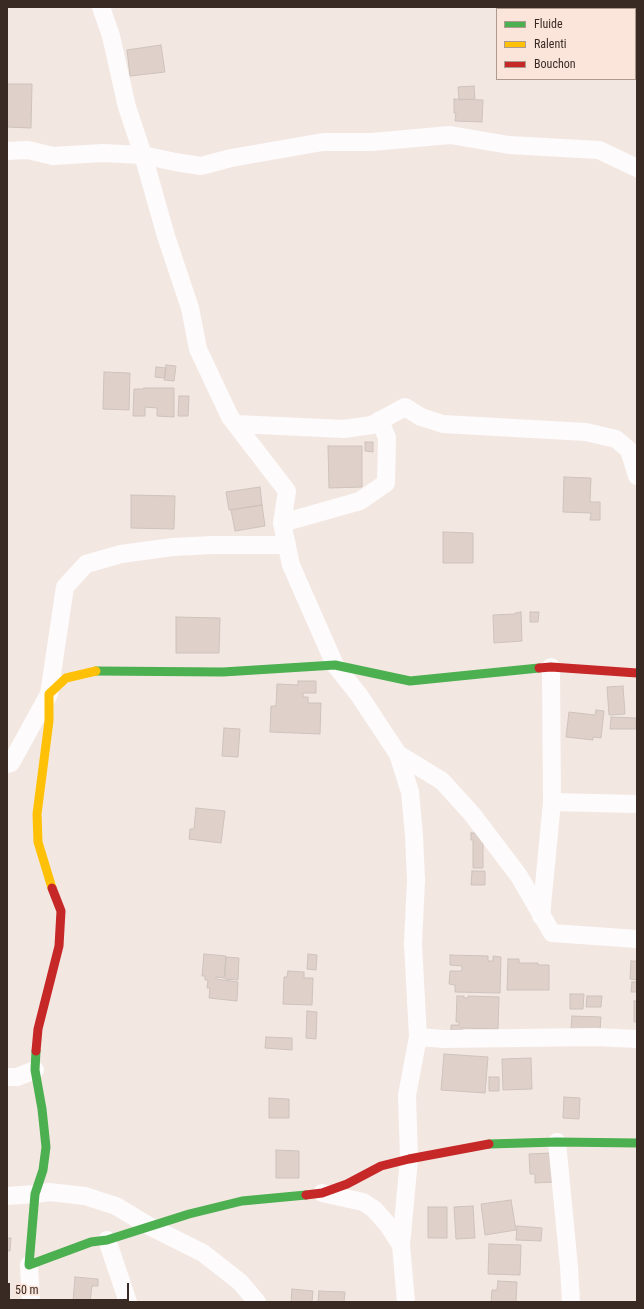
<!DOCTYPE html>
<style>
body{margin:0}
#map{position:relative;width:644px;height:1309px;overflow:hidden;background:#f3e7e2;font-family:"Roboto Condensed",sans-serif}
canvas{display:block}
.frame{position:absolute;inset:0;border:8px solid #392b24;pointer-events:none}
.legend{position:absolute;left:496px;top:8px;width:140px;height:72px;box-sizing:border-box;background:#fbe4da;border:1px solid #ad9a91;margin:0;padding:5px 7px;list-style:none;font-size:12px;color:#392b24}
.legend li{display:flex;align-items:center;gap:8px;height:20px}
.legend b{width:20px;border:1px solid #ad9a91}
.scale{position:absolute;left:8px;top:1283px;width:121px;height:18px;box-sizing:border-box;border:2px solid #392b24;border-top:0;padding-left:5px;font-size:12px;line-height:14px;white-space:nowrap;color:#392b24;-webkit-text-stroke:3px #fbe4da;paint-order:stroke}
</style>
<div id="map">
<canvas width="644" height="1309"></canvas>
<div class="frame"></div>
<ul class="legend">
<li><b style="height:5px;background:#4caf50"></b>Fluide</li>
<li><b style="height:5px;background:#ffc107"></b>Ralenti</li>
<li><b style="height:5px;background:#c62828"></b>Bouchon</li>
</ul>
<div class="scale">50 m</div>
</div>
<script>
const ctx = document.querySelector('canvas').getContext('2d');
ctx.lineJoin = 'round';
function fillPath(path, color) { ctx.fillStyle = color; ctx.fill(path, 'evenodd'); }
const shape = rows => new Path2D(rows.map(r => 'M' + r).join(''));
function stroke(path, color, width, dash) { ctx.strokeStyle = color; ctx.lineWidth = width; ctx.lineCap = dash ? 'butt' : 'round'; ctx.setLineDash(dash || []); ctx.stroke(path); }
const building = shape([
 [161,45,165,72,130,76,127,50,161,45],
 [7,84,32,84,31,128,7,127,7,84],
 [474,86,475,99,459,100,458,87,474,86],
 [454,99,483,100,482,122,455,121,456,113,454,113,454,99],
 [166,365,176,366,174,381,164,380,166,365],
 [156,367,166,368,165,378,155,377,156,367],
 [104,372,130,373,129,410,103,409,104,372],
 [144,388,174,388,174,417,157,416,157,408,145,407,145,416,133,416,134,389,144,389,144,388],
 [179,396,189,396,188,416,178,416,179,396],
 [365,442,373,442,373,452,365,451,365,442],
 [328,446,362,446,362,487,329,488,328,446],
 [564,477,591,478,590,502,600,502,600,520,590,520,591,513,563,512,564,477],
 [260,487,262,505,229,510,226,492,260,487],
 [131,495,175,496,174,529,131,528,131,495],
 [262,505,265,526,235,531,231,510,262,505],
 [443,532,473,533,473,563,443,563,443,532],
 [521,612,522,641,494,643,493,615,515,614,515,613,521,612],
 [530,612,539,612,538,622,530,622,530,612],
 [176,617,220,618,219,653,176,653,176,617],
 [298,681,316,681,316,693,303,693,303,697,308,697,308,703,321,703,320,734,270,732,271,706,276,706,277,684,298,685,298,681],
 [623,686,625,714,609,715,607,687,623,686],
 [596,710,604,711,601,738,593,737,593,740,566,737,569,712,595,715,596,710],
 [611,717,636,718,636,729,610,729,611,717],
 [224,728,240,729,238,757,222,756,224,728],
 [196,808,225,811,221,843,189,839,190,829,194,829,196,808],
 [471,833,483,833,483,868,473,868,473,840,471,840,471,833],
 [472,871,485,871,485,885,471,885,472,871],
 [204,954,226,956,224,978,216,977,216,979,238,982,237,1001,209,998,210,988,207,988,208,980,205,980,205,976,202,976,204,954],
 [308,954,317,955,316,970,307,969,308,954],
 [450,955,488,956,488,961,493,961,493,956,501,957,500,993,455,992,455,985,449,984,450,971,462,971,462,966,450,965,450,955],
 [226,957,239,958,238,980,225,979,226,957],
 [508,959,519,959,519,963,538,963,538,965,549,965,549,990,507,990,508,959],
 [631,961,637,961,637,980,630,979,631,961],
 [288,971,304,972,304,978,313,978,312,1005,283,1004,284,977,287,977,288,971],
 [632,982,637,982,637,992,631,992,632,982],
 [570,994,584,994,583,1009,570,1009,570,994],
 [457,996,464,996,464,998,468,998,468,996,499,997,498,1029,462,1028,462,1030,451,1030,451,1025,459,1025,459,1022,456,1022,457,996],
 [587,996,602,996,601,1007,586,1007,587,996],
 [634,1001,637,1001,637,1022,634,1022,634,1001],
 [307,1011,317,1012,316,1039,306,1038,307,1011],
 [572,1016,601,1017,600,1031,571,1030,572,1016],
 [266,1037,292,1038,292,1050,265,1048,266,1037],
 [444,1054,488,1057,485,1093,441,1090,444,1054],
 [531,1058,532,1089,503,1090,502,1059,531,1058],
 [489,1077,499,1077,499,1091,489,1091,489,1077],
 [564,1097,580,1098,579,1119,563,1118,564,1097],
 [269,1098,289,1099,289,1118,269,1118,269,1098],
 [276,1150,299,1151,299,1178,276,1178,276,1150],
 [552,1153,554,1182,535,1183,535,1174,530,1174,529,1154,552,1153],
 [511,1200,516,1230,485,1235,481,1204,511,1200],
 [473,1206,475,1238,456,1239,454,1207,473,1206],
 [428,1207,447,1207,447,1238,428,1238,428,1207],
 [517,1226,542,1228,541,1241,516,1240,517,1226],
 [7,1238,11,1238,10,1251,7,1251,7,1238],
 [489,1244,521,1245,520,1275,488,1274,489,1244],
 [75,1277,98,1279,98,1286,92,1286,90,1302,73,1302,75,1277],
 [498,1281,517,1282,516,1302,491,1302,492,1290,497,1290,498,1281],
 [292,1289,313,1291,312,1302,291,1302,292,1289],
 [319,1291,345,1292,344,1302,318,1302,319,1291]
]);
fillPath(building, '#dfd0ca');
stroke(building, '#cec2bc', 1);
stroke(shape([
 [101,7,111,36,127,107,143,155,166,236,190,308,198,349,230,417,287,491,282,523,291,565,335,665,359,695,398,754,410,792,414,835,416,880,413,944,418,1037,407,1095,409,1159,401,1245,406,1302],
 [7,151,28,150,53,156,102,153,143,155,175,162,201,166,231,158,323,142,372,142,450,135,509,145,599,150,637,168],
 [236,424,344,429,372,425,405,407,421,417,443,424,586,432,616,439,629,450,637,476],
 [282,523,360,501,386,483,387,438,380,420],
 [398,754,442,781,472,814,519,876,552,933,637,939],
 [7,764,11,763,49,694,65,587,86,564,121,554,173,547,213,545,287,545],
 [552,802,637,804],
 [541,916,552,802,551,667],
 [418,1037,444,1039,595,1037,637,1039],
 [7,1077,17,1077,35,1070],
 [557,1142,569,1267,571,1302],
 [322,1193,363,1202,374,1209,388,1225,401,1245],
 [7,1196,35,1194,49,1192,85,1196,116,1206,149,1226,203,1253,240,1282,257,1302],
 [107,1240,128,1302],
 [29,1265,31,1302]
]), '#fdfbfb', 18);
stroke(shape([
 [96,671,223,672,335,665,410,681,539,668],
 [36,1051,35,1070,42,1109,46,1147,43,1170,35,1194,29,1265,91,1242,107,1240,189,1214,242,1201,306,1195],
 [489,1144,557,1142,637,1143]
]), '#4caf50', 9);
stroke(shape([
 [52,888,38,842,37,814,49,721,49,694,66,678,96,671]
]), '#ffc107', 9);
stroke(shape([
 [539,668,551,667,637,673],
 [36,1051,38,1029,59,946,61,911,52,888],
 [306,1195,322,1193,347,1184,381,1166,409,1159,489,1144]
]), '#c62828', 9);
</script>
